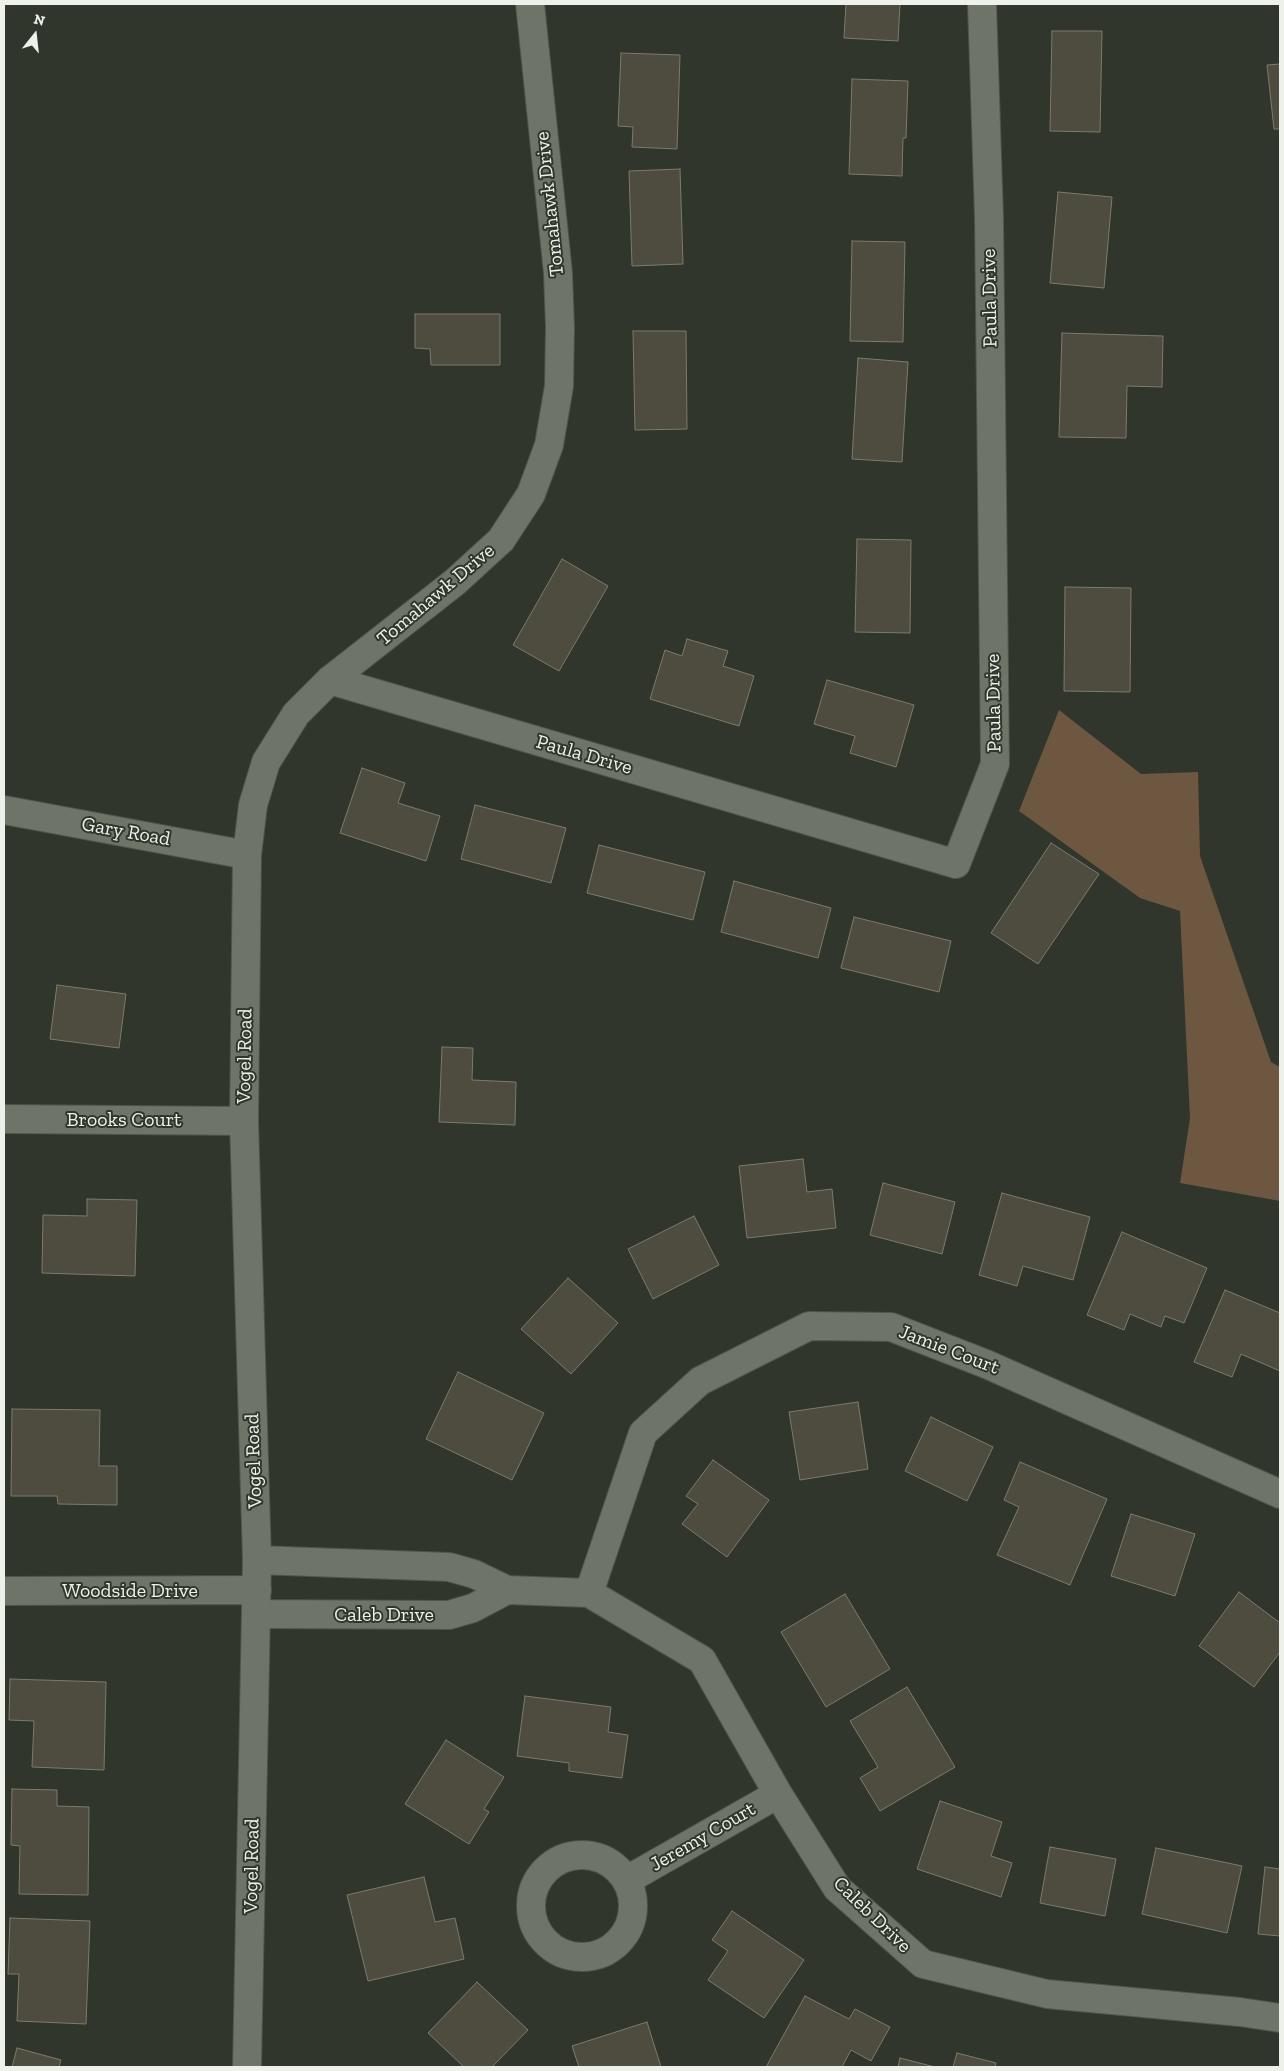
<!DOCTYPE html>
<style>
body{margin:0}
#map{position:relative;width:1284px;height:2071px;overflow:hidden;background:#30362b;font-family:"Zilla Slab",serif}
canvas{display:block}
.frame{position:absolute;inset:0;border:5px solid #eef1ea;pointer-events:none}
.north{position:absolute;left:10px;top:10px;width:50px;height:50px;-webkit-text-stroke:4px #30362b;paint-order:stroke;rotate:16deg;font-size:14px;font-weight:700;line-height:20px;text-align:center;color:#eef1ea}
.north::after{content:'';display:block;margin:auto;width:18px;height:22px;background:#eef1ea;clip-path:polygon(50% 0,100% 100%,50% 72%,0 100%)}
</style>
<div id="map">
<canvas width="1284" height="2071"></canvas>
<div class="frame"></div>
<div class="north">N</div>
</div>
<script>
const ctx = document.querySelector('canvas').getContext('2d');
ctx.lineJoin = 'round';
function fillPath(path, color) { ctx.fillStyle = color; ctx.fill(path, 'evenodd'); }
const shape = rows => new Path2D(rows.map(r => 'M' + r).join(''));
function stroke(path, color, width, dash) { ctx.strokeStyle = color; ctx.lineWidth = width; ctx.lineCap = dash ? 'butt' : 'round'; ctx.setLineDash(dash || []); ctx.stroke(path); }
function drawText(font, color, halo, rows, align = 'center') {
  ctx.font = font + ' "Zilla Slab",serif'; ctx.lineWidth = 4; ctx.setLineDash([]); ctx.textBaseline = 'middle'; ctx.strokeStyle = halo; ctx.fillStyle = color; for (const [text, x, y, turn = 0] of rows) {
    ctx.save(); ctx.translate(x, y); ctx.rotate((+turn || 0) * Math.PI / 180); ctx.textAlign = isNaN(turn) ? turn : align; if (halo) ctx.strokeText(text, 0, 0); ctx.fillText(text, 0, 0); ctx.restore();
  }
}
fillPath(shape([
 [1059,710,1141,774,1198,772,1200,856,1271,1062,1280,1067,1280,1201,1180,1183,1190,1118,1180,911,1140,898,1019,811]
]), '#6d5741');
const building = shape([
 [846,4,900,4,898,41,844,38,846,4],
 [1052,31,1102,31,1100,132,1050,131,1052,31],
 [621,53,680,55,677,149,632,147,633,127,618,126,621,53],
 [1280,64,1280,129,1274,129,1267,65,1280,64],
 [852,79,908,81,906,138,903,138,902,176,849,174,852,79],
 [680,169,683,264,632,266,629,171,680,169],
 [1058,192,1112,197,1104,288,1050,283,1058,192],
 [852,241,905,242,903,342,850,341,852,241],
 [415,314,500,314,500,365,431,365,430,349,415,348,415,314],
 [633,331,686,331,687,429,635,430,633,331],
 [1062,333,1163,336,1162,387,1127,386,1126,438,1059,437,1062,333],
 [858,358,908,362,902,462,852,459,858,358],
 [857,539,911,540,910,633,855,632,857,539],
 [562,559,608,586,559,671,513,645,562,559],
 [1065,587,1131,588,1130,692,1064,691,1065,587],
 [687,639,728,651,723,666,754,676,739,726,650,699,665,650,682,656,687,639],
 [827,680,914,705,896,767,850,753,855,736,814,724,827,680],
 [362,768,405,783,398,803,440,816,426,861,340,833,362,768],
 [475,805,566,828,551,883,461,859,475,805],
 [1051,843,1099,874,1038,964,991,933,1051,843],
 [599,845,705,872,693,920,587,893,599,845],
 [734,881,831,908,818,958,721,932,734,881],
 [854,917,951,941,939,992,841,968,854,917],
 [57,985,126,994,119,1048,50,1039,57,985],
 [442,1047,473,1048,472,1080,516,1082,515,1125,439,1122,442,1047],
 [803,1159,807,1192,832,1189,836,1228,747,1238,739,1166,803,1159],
 [883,1183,955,1202,942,1254,870,1235,883,1183],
 [1002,1193,1090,1217,1073,1280,1023,1266,1017,1286,979,1275,1002,1193],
 [87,1199,137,1200,135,1276,42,1273,43,1215,87,1216,87,1199],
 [694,1216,719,1265,653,1299,628,1249,694,1216],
 [1122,1232,1207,1268,1184,1323,1165,1316,1161,1327,1130,1314,1124,1330,1087,1315,1122,1232],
 [568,1278,618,1323,571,1374,521,1329,568,1278],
 [1225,1290,1280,1313,1280,1371,1241,1354,1232,1377,1194,1362,1225,1290],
 [458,1372,544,1413,512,1480,426,1439,458,1372],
 [858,1402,868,1469,800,1480,789,1412,858,1402],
 [12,1409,100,1410,99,1466,117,1466,117,1505,58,1504,57,1496,11,1496,12,1409],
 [931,1417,993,1447,967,1501,905,1471,931,1417],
 [713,1460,769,1500,727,1557,682,1524,698,1504,686,1496,713,1460],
 [1020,1462,1107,1499,1070,1585,997,1555,1019,1507,1004,1500,1020,1462],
 [1131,1514,1195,1534,1175,1596,1111,1576,1131,1514],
 [1239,1592,1280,1623,1280,1652,1254,1687,1199,1646,1239,1592],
 [845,1594,890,1669,826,1707,781,1632,845,1594],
 [10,1679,106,1682,104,1770,32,1767,34,1721,9,1720,10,1679],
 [907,1687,955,1767,880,1811,860,1778,878,1767,850,1721,907,1687],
 [525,1696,611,1707,608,1732,628,1735,622,1778,569,1771,569,1763,517,1756,525,1696],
 [446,1740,504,1777,484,1809,489,1812,469,1844,405,1804,446,1740],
 [12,1789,57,1790,57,1806,89,1807,88,1895,19,1894,20,1846,11,1845,12,1789],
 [940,1801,1002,1822,991,1856,1012,1863,1001,1897,917,1869,940,1801],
 [1050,1847,1116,1859,1105,1916,1040,1903,1050,1847],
 [1156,1848,1242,1866,1227,1933,1142,1914,1156,1848],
 [1265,1867,1280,1869,1280,1936,1258,1934,1265,1867],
 [424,1877,435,1922,455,1918,464,1959,368,1981,347,1895,424,1877],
 [732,1911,804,1960,764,2018,708,1980,728,1951,712,1940,732,1911],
 [10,1918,90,1921,86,2024,17,2021,19,1974,8,1974,10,1918],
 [477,1982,528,2030,492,2067,464,2067,428,2033,477,1982],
 [805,1996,849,2019,855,2009,890,2027,871,2061,851,2050,842,2067,766,2067,805,1996],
 [647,2022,661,2067,579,2067,572,2046,647,2022],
 [17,2048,61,2060,59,2067,12,2067,17,2048],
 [957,2053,996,2063,995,2067,953,2067,957,2053],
 [900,2058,935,2067,898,2067,900,2058]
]);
fillPath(building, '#4e4b3f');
stroke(building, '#7d7b6d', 1);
const minor = shape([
 [330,680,956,864,995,764,989,217,982,4],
 [4,810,247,855],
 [4,1119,244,1121],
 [257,1560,449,1567,474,1574,507,1590,589,1593,702,1660,778,1794,837,1888,923,1964,1047,1994,1240,2012,1280,2018],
 [4,1591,257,1590],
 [589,1593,643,1433,700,1381,809,1326,891,1327,986,1364,1280,1494],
 [257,1614,449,1615,473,1608,507,1590],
 '531 1906a51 51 0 1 1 102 0a51 51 0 1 1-102 0Z',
 [627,1880,778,1794]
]);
const tertiary = shape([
 [247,2067,257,1560,244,1121,247,855,253,805,266,762,296,714,330,680,455,582,501,540,531,494,549,445,559,386,560,328,558,273,530,4]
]);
stroke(minor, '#50544b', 30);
stroke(tertiary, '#50544b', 30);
stroke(minor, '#6e7468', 28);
stroke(tertiary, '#6e7468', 28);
drawText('20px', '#eef1ea', '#30362b', [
 ["Tomahawk Drive",550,204,-96],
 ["Paula Drive",990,298,-91],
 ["Tomahawk Drive",436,595,-40],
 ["Paula Drive",994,703,-91],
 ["Paula Drive",584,755,16],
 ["Gary Road",126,832,10],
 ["Vogel Road",245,1056,-89],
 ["Brooks Court",124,1120],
 ["Jamie Court",949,1350,21],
 ["Vogel Road",254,1461,-92],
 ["Woodside Drive",130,1591],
 ["Caleb Drive",384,1615],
 ["Jeremy Court",703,1837,-30],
 ["Vogel Road",252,1866,-89],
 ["Caleb Drive",872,1915,44]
]);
</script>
